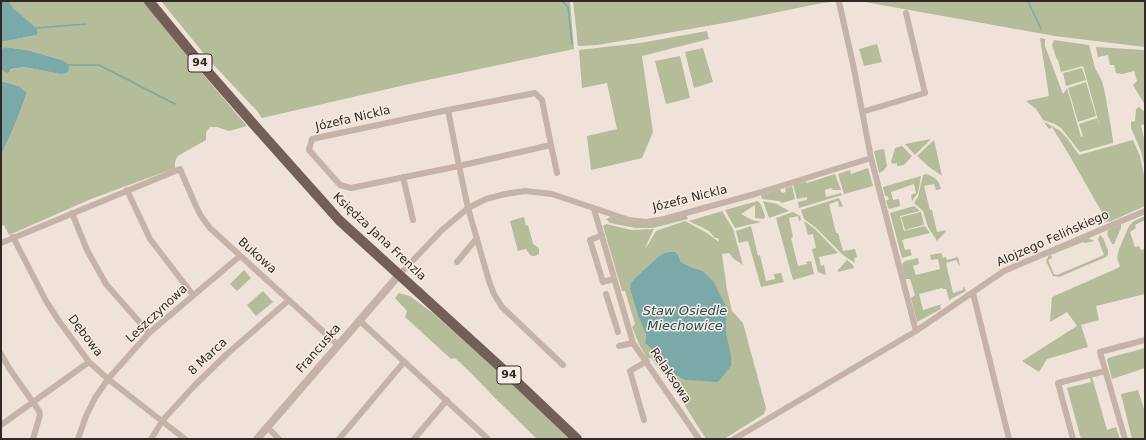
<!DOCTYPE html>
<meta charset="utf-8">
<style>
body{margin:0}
#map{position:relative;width:1146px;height:440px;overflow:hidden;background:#efe2d9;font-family:"DejaVu Sans",sans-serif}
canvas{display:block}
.frame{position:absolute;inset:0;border:2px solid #322926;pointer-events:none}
</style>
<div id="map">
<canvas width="1146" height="440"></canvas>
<div class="frame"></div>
</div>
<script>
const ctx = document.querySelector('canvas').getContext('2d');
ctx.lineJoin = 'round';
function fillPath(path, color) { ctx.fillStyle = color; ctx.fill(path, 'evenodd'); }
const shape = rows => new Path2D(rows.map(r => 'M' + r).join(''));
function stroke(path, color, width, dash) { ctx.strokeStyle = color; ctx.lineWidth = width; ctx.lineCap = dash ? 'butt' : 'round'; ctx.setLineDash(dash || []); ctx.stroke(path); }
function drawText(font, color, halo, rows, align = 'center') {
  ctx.font = font + ' "DejaVu Sans",sans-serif'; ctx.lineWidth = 3; ctx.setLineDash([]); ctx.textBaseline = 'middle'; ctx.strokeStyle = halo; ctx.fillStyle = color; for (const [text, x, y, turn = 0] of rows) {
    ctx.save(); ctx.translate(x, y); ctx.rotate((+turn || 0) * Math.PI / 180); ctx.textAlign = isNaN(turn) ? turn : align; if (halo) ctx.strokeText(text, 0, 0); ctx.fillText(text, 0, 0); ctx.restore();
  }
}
fillPath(shape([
 [9,1,145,1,184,52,247,126,229,131,217,127,210,127,206,132,206,140,183,153,177,157,175,162,175,168,91,199,9,235,4,225,1,226,1,155,14,127,27,93,19,86,1,81,1,68,3,71,24,67,60,74,62,60,27,50,4,47,1,50,1,42,37,35,38,32,13,8],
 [161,1,570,1,574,49,418,82,262,118,257,111,210,61],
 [573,1,837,1,817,4,735,21,639,38,597,45,578,46],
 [859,1,1145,1,1145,47,1055,36],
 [707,31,709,39,642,56,653,132,642,158,591,170,587,136,617,129,607,83,582,88,579,50,640,43],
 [1040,38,1045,39,1045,46,1063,94,1067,88,1081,137,1083,136,1079,124,1097,118,1100,127,1083,66,1061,72,1058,60,1068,58,1057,60,1052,45,1054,40,1089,45,1095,68,1102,81,1105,93,1113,140,1113,143,1080,152,1061,128,1055,124,1043,120,1036,109,1026,101,1049,96],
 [877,44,882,62,864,66,859,49],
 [1096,47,1145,50,1145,105,1133,85,1137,81,1134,71,1122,74,1116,73,1114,65,1110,65,1108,55,1098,57],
 [703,48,713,82,694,88,685,52],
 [680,56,690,98,666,104,655,61],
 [1082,68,1086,80,1066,86,1063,73],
 [1086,82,1096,116,1078,122,1068,88],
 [1139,107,1145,112,1145,124,1141,125,1145,143,1145,169,1141,151,1131,128,1131,122,1135,121,1136,109],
 [1044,122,1059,130,1067,138,1079,155,1133,140,1140,156,1145,180,1145,206,1109,222,1104,221,1101,217,1103,214,1068,153,1052,127,1049,129],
 [931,139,915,155,905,144],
 [934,140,942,176,928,166,917,156],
 [902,146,912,156,904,165,897,166,897,163,893,164,891,162,895,148],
 [884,149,887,166,883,171,879,173,874,151],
 [868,168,873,186,844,194,838,174,850,170,851,174],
 [835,174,841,190,833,190,831,188,825,190,826,197,841,193,842,195,799,208,798,202,807,200,807,197,797,199,793,185,806,181,807,183],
 [927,174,935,178,939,183,941,189,936,190,934,184,924,186,930,210,932,210,937,232,947,230,937,241,928,227,923,211,914,203,918,197,923,175],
 [921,176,918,193,912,201,911,195,916,193,914,184,891,192,893,200,899,199,900,206,889,209,886,201,889,199,887,196,885,196,883,187],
 [792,186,795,199,782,203,779,201,762,199,761,195,780,189,782,193,786,192,785,188],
 [839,198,843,206,839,207,838,201,829,204,836,233,838,233,843,251,855,249,857,257,854,258,855,263,843,255,815,227,804,219,801,210],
 [758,201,761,205,765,216,764,219,755,218,755,205,741,214,752,220,761,222,735,228,725,210],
 [763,201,777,204,789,211,769,218],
 [914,206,920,211,900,216,904,231,925,226,930,233,902,240,905,250,910,249,912,255,902,258,890,213],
 [722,211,733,229,743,265,734,259,729,253,722,254,727,290,732,311,743,323,766,408,764,414,724,439,706,439,675,390,651,358,647,358,639,344,632,327,635,324,625,291,622,291,603,226,606,224,631,230,654,229,645,248,649,243,656,231,685,221,707,233,719,242,718,238,715,238,709,231,689,221],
 [678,255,681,262,691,267,703,271,712,281,727,308,726,332,731,354,674,373,668,364,645,343,646,333,638,316,630,289,637,276,658,257],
 [793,212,800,216,801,220,799,221,798,216,789,218,793,237,791,238,798,266,807,264,806,262,811,261,814,274,793,280,776,218],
 [921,212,924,225,905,230,901,217],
 [686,215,688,219,653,228,636,228,620,225,610,223,606,219,611,217,626,222],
 [1145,216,1145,220,1135,225,1136,228,1130,232,1135,247,1139,246,1141,250,1145,249,1145,294,1096,306,1099,320,1081,325,1088,347,1047,359,1039,372,1022,361,1077,326,1067,312,1050,322,1052,297,1118,268,1120,266,1117,258,1119,249,1129,226,1134,221],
 [524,217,526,226,528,225,533,244,539,248,539,254,535,256,532,256,530,255,526,249,518,251,510,221],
 [804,221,815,229,838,253,819,257,821,266,824,265,826,275,818,272,812,249,816,248,813,234,808,235],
 [1121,224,1121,228,1114,244,1112,244,1107,234,1108,230],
 [751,226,758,256,760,255,766,281,775,279,774,274,781,273,784,282,761,287,748,241,739,243,736,231],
 [1100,235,1103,238,1108,250,1108,255,1106,257,1059,277,1053,276,1046,261,1049,255,1088,238,1094,241,1085,243,1083,242,1051,255,1052,258,1048,260,1054,274,1057,275,1104,255,1098,239],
 [941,253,943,258,946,257,947,260,958,257,960,266,956,260,946,263,953,293,963,290,963,287,964,287,966,291,949,300,946,289,943,289,942,288,919,294,923,310,942,304,940,306,941,309,917,322,911,298,915,295,910,279,905,279,902,264,905,261,918,258,919,264,913,266,916,275,940,269,938,259,931,260,930,255],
 [847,260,853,265,854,268,838,272,838,270],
 [244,270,251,278,237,291,230,284],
 [263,291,273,302,256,316,247,305],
 [399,293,410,296,434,314,494,367,572,439,537,439,493,396,471,373,455,358,451,359,405,317,407,311,395,298],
 [1145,348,1145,368,1112,379,1107,360,1108,358],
 [1090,377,1092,377,1107,430,1116,427,1120,439,1081,439,1067,388,1091,382],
 [1138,390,1145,412,1145,439,1132,439,1121,394]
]), '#b4bc9a');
fillPath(shape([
 [1,1,9,1,13,8,36,28,38,32,37,35,1,42],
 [4,47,27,50,62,60,69,65,68,72,60,74,24,67,11,69,8,73,3,71,1,68,1,50],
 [1,81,19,86,27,93,14,127,1,155],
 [671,252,675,252,678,255,681,262,691,267,703,271,713,281,727,308,726,332,731,354,731,366,718,382,685,380,673,373,668,364,645,343,646,334,638,316,630,289,631,283,637,276,658,257,664,253]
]), '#7aa9a7');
stroke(shape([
 [562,1,568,7,572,44],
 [1028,1,1041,29],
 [36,28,86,24],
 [69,65,99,65,175,104]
]), '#7aa9a7', 1.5);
stroke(shape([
 [839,2,853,64,871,158,916,331],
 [448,110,535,93,542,100,551,145,459,166,351,188,340,185,309,150,312,139,448,110,459,166,468,208,489,281,494,294,502,307,563,365],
 [862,112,925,93,906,13],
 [551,145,557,173],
 [403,177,413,220],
 [127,190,150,239,193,295],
 [594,209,633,343,699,439],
 [72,213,87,250,106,284,149,333],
 [602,235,590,240,603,282,614,279],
 [13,237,46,301,59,321,89,362,108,379,185,439],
 [1,243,180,169,195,204,201,216,210,228,338,345],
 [457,262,477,238],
 [399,275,442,230,468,208,486,199,505,194,525,191,552,194,629,220,646,222,664,219,755,194,871,158],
 [973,293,1009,439],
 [606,294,618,332],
 [359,320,488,439],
 [619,346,633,343],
 [1,354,9,368,39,411,40,415,33,439],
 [644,420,630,371,647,361],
 [1,425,89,362],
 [267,427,279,439],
 [78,439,86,416,95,398,108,379,149,333,240,256],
 [151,439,163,420,194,386,227,354,289,300],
 [339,439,404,362],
 [414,439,447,400],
 [734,439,916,331,1004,271,1145,211],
 [1073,439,1058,383,1105,371],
 [1125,439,1100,352,1145,340]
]), '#c6b2a6', 6);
stroke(shape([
 [257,439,399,275]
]), '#c6b2a6', 8);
stroke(shape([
 [149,1,189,50,256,127,339,220,518,383,577,439]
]), '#735f58', 10);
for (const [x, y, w] of [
 [200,63,24],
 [509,375,24]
]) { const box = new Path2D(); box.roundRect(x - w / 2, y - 9, w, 18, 3); ctx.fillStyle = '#f7ede5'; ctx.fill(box); stroke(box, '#322926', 1); }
drawText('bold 11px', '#322926', null, [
 ["94",200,63],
 ["94",509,375]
]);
drawText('12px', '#322926', '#f7ede5', [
 ["Józefa Nickla",353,119,-13],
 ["Józefa Nickla",690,199,-14],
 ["Księdza Jana Frenzla",379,237,43],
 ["Alojzego Felińskiego",1053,239,-24],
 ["Bukowa",257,256,42],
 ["Leszczynowa",157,314,-43],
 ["Dębowa",85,336,53],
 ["Francuska",319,349,-49],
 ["8 Marca",208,357,-43],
 ["Relaksowa",670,376,56]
]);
drawText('italic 13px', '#1f504f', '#f7ede5', [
 ["Staw Osiedle",685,312],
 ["Miechowice",685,327]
]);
</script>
